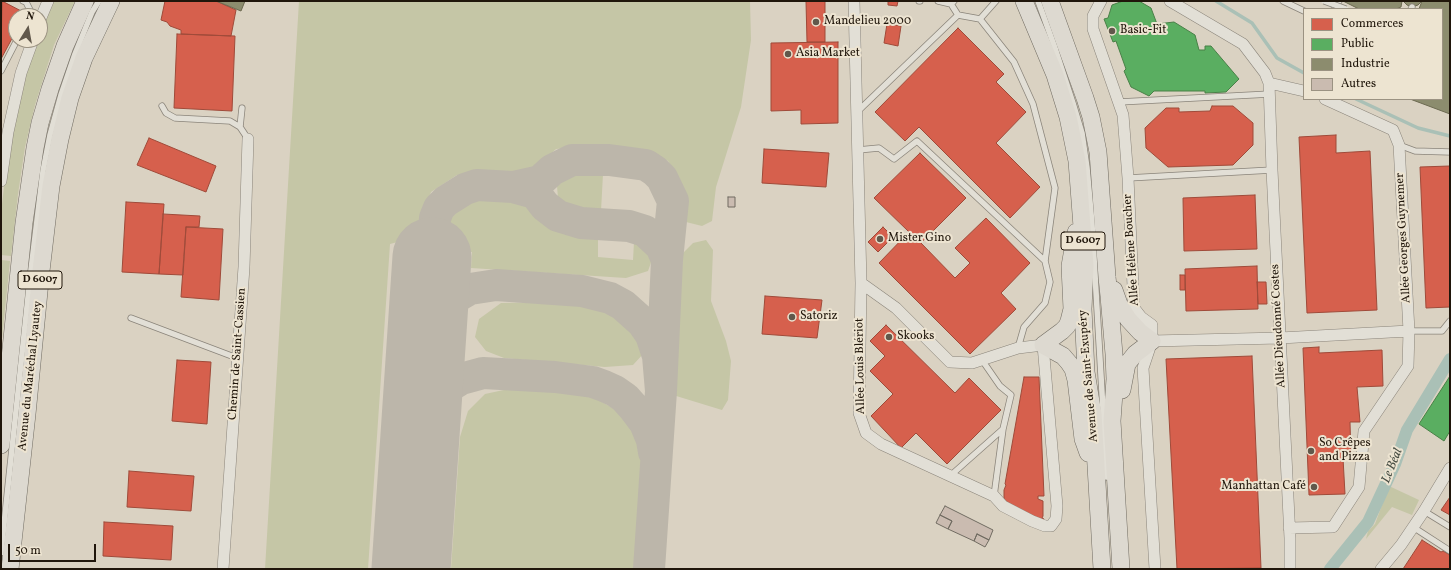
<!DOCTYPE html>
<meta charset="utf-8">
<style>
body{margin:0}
#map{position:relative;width:1451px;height:570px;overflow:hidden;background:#dad2c2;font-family:Vollkorn,serif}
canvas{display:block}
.frame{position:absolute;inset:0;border:2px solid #20160b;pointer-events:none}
.legend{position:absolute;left:1303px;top:8px;width:140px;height:92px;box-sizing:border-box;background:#ede4d1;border:1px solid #9b9282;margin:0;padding:5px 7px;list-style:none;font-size:12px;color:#20160b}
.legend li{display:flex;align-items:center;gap:8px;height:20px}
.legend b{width:20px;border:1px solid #9b9282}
.north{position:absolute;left:8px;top:8px;width:40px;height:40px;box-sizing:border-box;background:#ede4d1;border:1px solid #9b9282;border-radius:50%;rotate:11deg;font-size:11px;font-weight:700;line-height:16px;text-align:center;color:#20160b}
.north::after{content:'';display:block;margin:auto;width:14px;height:18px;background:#61584b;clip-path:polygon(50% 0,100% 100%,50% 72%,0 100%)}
.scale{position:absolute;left:8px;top:544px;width:88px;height:18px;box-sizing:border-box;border:2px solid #20160b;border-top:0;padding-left:5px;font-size:12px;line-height:14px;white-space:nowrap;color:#20160b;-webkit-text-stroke:3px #ede4d1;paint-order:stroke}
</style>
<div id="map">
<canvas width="1451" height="570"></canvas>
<div class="frame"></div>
<ul class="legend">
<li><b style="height:11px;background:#d6604d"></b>Commerces</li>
<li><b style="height:11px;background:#5aae61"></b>Public</li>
<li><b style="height:11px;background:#8c8c6e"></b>Industrie</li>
<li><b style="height:11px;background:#cabbb0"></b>Autres</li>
</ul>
<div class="north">N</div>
<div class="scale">50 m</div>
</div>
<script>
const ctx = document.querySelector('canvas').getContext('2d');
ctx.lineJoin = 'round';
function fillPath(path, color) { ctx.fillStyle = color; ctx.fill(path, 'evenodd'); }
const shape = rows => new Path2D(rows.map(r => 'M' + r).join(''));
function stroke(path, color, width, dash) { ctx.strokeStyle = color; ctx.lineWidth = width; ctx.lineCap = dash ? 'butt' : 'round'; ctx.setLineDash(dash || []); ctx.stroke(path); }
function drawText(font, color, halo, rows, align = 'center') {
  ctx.font = font + ' Vollkorn,serif'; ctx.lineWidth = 4; ctx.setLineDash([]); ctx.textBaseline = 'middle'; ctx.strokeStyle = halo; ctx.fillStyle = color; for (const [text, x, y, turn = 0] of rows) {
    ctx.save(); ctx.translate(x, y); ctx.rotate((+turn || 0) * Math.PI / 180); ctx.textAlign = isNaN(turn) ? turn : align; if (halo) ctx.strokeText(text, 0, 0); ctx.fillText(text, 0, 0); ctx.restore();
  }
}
fillPath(shape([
 [54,1,75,1,54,45,35,105,25,147,18,194,11,256,1,255,2,204,7,161,22,84,37,40,40,40,40,32,45,18],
 [299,1,750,1,751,40,741,107,716,187,712,221,702,226,686,222,683,187,668,161,643,150,599,145,556,149,537,167,520,171,457,175,431,192,416,237,390,244,368,569,265,569],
 [587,173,603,174,601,211,580,211,567,206,558,198,557,186,571,175],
 [481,198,522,201,547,224,565,234,598,238,598,257,633,260,634,242,643,246,653,257,648,271,626,278,471,268,472,252,447,250,450,219,463,205],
 [706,240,713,250,711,301,726,341,731,361,728,400,722,410,673,395,683,253,693,243],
 [1,260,10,261,1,348],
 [554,302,594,306,623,320,636,337,644,353,633,365,605,367,504,358,486,351,475,337,479,319,501,303],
 [513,388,557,390,593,397,618,411,634,432,642,458,636,569,451,569,460,437,468,411,485,394],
 [1389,486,1419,500,1412,515,1392,507,1366,539,1368,531,1375,524]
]), '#c5c6a6');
const shops = shape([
 [2,1,25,13,24,16,16,16,16,31,1,59,2,1],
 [165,1,216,1,236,10,231,36,181,34,181,30,170,26,167,22,161,20,165,1],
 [806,1,825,1,825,42,807,42,806,1],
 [888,1,898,1,897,6,888,5,888,1],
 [887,24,901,26,898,46,884,43,887,24],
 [958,28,1004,74,996,82,1026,112,996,143,1040,187,1010,218,919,127,905,141,875,112,958,28],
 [177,34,235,36,232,111,174,108,177,34],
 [838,42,838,123,801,124,801,110,771,111,771,43,838,42],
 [1212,106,1233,106,1253,123,1253,145,1233,165,1168,167,1146,148,1145,128,1166,108,1179,108,1179,112,1210,111,1212,106],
 [1336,135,1336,153,1370,151,1377,310,1307,313,1299,137,1336,135],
 [149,138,216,166,206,192,137,165,149,138],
 [764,149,829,153,826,187,762,183,764,149],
 [920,153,966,198,921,243,955,278,970,263,955,248,986,218,1030,263,1001,293,1016,309,970,354,879,263,909,232,874,198,920,153],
 [1450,166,1450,307,1426,308,1420,167,1450,166],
 [1255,195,1257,249,1184,251,1183,198,1255,195],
 [126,202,164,204,159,274,122,272,126,202],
 [163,214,200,216,199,227,186,227,183,275,159,274,163,214],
 [186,227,223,229,219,300,181,297,186,227],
 [883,227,893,237,878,252,868,242,883,227],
 [1257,266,1258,309,1186,311,1185,269,1257,266],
 [1180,275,1185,275,1185,290,1180,290,1180,275],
 [1257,282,1266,282,1267,304,1258,304,1257,282],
 [765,296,822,300,817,338,762,334,765,296],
 [886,325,955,393,969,378,1001,410,947,464,916,433,901,448,871,416,893,394,870,371,885,356,870,341,886,325],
 [1319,347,1319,353,1382,350,1383,386,1357,387,1360,422,1350,422,1351,458,1343,458,1345,494,1309,495,1303,348,1319,347],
 [1252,356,1261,568,1177,569,1166,359,1252,356],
 [177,360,211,362,207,424,172,421,177,360],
 [1024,377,1039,377,1044,496,1038,496,1038,499,1043,501,1043,516,1042,518,1044,519,1042,522,1004,504,1004,490,1006,485,1005,484,1024,377],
 [129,471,194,476,191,511,127,507,129,471],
 [1450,497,1450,515,1441,510,1450,497],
 [104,522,173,526,171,560,103,556,104,522],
 [1422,540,1441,552,1443,551,1450,555,1450,569,1403,569,1422,540]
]);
fillPath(shops, '#d6604d');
stroke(shops, '#9f4a39', 1);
const public = shape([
 [1123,1,1139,1,1151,8,1157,24,1174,22,1195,35,1199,50,1205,50,1205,46,1211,46,1239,79,1226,92,1205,93,1205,91,1154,91,1149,96,1131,87,1124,71,1126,69,1116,41,1113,42,1104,19,1108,18,1112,5,1123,1],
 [1450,376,1450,431,1444,441,1419,424,1450,376]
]);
fillPath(public, '#5aae61');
stroke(public, '#498047', 1);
const industry = shape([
 [216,1,245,1,241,11,216,1],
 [1343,1,1402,1,1401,7,1396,9,1359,9,1343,1],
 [1403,1,1422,1,1418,5,1412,7,1407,5,1403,1],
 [1422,1,1450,1,1450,114,1410,99,1442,99,1442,9,1419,9,1422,1]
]);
fillPath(industry, '#8c8c6e');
stroke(industry, '#6c6950', 1);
stroke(shape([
 [1216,1,1252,23,1277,58,1304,73],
 [1356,99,1418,128,1450,136]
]), '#aac0b6', 3.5);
stroke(shape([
 [1330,569,1368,522,1395,464,1407,430,1450,359]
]), '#aac0b6', 12);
stroke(shape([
 [432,257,435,218,439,208,446,201,465,189,477,185,513,187],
 [426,351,436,318,451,300,470,289,496,285,582,291,610,298,623,305,642,322,651,335,658,356,661,391,649,569],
 [661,391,667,260,673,201,662,178,655,171,646,165,609,160,572,160,552,170,540,181,513,187,535,193,545,206,558,216,581,223,629,226,645,231,661,246,667,260],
 [421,418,443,390,461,379,483,373,555,377,593,382,604,386,615,391,625,398,633,407,645,423,652,440,654,452]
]), '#bcb6aa', 32);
stroke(shape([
 [411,569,432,257]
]), '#bcb6aa', 79);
const building = shape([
 [728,197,735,197,735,207,728,207,728,197],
 [945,506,993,530,989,540,977,534,974,541,948,529,952,521,940,515,945,506],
 [940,515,952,521,948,529,936,523,940,515],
 [977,534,989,540,985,547,974,541,977,534]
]);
fillPath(building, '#cabbb0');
stroke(building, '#706b61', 1);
const service = shape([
 [23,1,26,2,31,12,29,16],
 [919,1,920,1],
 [938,1,951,4],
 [954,1,951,4,958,15],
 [1038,1,1055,48,1073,103,1082,133,1087,168,1092,224,1107,477],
 [1283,1,1304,11],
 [1334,9,1339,1],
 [1411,9,1412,7],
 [980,19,996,1],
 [1,71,17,40],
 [1119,102,1270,94],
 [162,106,166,113,175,118,230,121,240,127,248,139],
 [857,112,958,15,980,19,1014,62,1033,104,1055,188,1045,261,1050,282,1045,303,1024,327,1018,348],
 [240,127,242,108],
 [1399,145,1415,151,1450,152],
 [858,150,879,148,894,159,917,141,1045,261],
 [1128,178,1272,170],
 [131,318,237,358],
 [1409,331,1442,331,1450,321],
 [950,476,1003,429,1011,395,1000,386,982,360],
 [994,496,1003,429],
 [1424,511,1450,527],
 [1413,527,1450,551],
 [1,553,30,278,43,171,50,135,61,95,75,54,92,12,99,1]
]);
const minor = shape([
 [854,1,861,283,859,413,866,433,881,444,994,496,1003,506,1032,521,1045,526,1051,526,1056,519,1057,506,1043,345,1018,348,972,363,950,362,896,308,861,283],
 [1101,1,1093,16,1093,29,1123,115,1128,178,1134,308,1141,317,1152,325,1152,341,1143,368,1155,569],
 [1170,1,1243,44,1265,73,1269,83,1272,170,1290,538,1290,569],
 [40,20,48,1],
 [1269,83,1304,91],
 [1,181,8,132,21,73,33,40],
 [1152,341,1280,338,1409,331],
 [1289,528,1333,527,1359,487,1364,431,1408,366,1409,331,1399,145,1393,130,1325,99],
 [223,569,244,267,248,139],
 [1381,569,1401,545,1424,511,1450,468]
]);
const primary = shape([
 [1024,1,1055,75,1068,117,1077,161,1085,266,1083,309,1086,372,1093,414,1102,569],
 [1050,1,1085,98,1091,117,1098,152,1107,277,1109,296,1114,354,1115,379,1112,421,1121,569],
 [1076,232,1070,266,1072,309,1069,321,1067,326,1062,331,1043,345,1063,356,1069,363,1073,369,1076,380,1083,439,1088,453],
 [1114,290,1119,304,1128,319,1140,332,1152,341,1135,354,1127,364,1122,390],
 [1,445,24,223,35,148,40,123,50,89,65,46,85,1],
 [10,569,27,414,41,271,51,186,60,139,70,98,84,58,111,1]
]);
stroke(service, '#8a847a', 7);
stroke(minor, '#8a847a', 12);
stroke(primary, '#706b61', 18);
stroke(service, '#e2dfd6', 5.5);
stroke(minor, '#e2dfd6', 11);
stroke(primary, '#ddd9d0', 17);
const serviceBridge = shape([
 [1324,1,1346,9]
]);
stroke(serviceBridge, '#8a847a', 7, []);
stroke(serviceBridge, '#e2dfd6', 5.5);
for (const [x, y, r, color] of [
 [816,22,4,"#61584b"],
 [1112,31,4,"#61584b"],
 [788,54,4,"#61584b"],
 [880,239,4,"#61584b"],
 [792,317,4,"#61584b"],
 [889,337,4,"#61584b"],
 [1311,451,4,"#61584b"],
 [1314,487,4,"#61584b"]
]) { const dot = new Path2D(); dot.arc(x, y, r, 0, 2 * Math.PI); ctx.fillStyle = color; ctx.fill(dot); stroke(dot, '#ede4d1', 1.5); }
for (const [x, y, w] of [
 [1083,241,44],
 [40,280,44]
]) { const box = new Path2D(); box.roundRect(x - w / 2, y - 9, w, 18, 3); ctx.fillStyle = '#ede4d1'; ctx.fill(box); stroke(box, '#20160b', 1); }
drawText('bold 11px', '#20160b', null, [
 ["D 6007",1083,241],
 ["D 6007",40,280]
]);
drawText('12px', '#20160b', '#ede4d1', [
 ["Mandelieu 2000",824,22],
 ["Basic-Fit",1120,31],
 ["Asia Market",796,54],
 ["Mister Gino",888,239],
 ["Satoriz",800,317],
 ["Skooks",897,337],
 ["So Crêpes",1319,444],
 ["and Pizza",1319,458],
 ["Manhattan Café",1306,487,"right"]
], 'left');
drawText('12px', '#20160b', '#ede4d1', [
 ["Allée Georges Guynemer",1404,238,-93],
 ["Allée Hélène Boucher",1132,250,-94],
 ["Allée Dieudonné Costes",1279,326,-93],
 ["Chemin de Saint-Cassien",238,354,-86],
 ["Allée Louis Blériot",861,366,-91],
 ["Avenue du Maréchal Lyautey",31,376,-84],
 ["Avenue de Saint-Exupéry",1089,376,-95]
]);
drawText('italic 13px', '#494f45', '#ede4d1', [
 ["Le Béal",1393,466,-68]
]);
</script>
